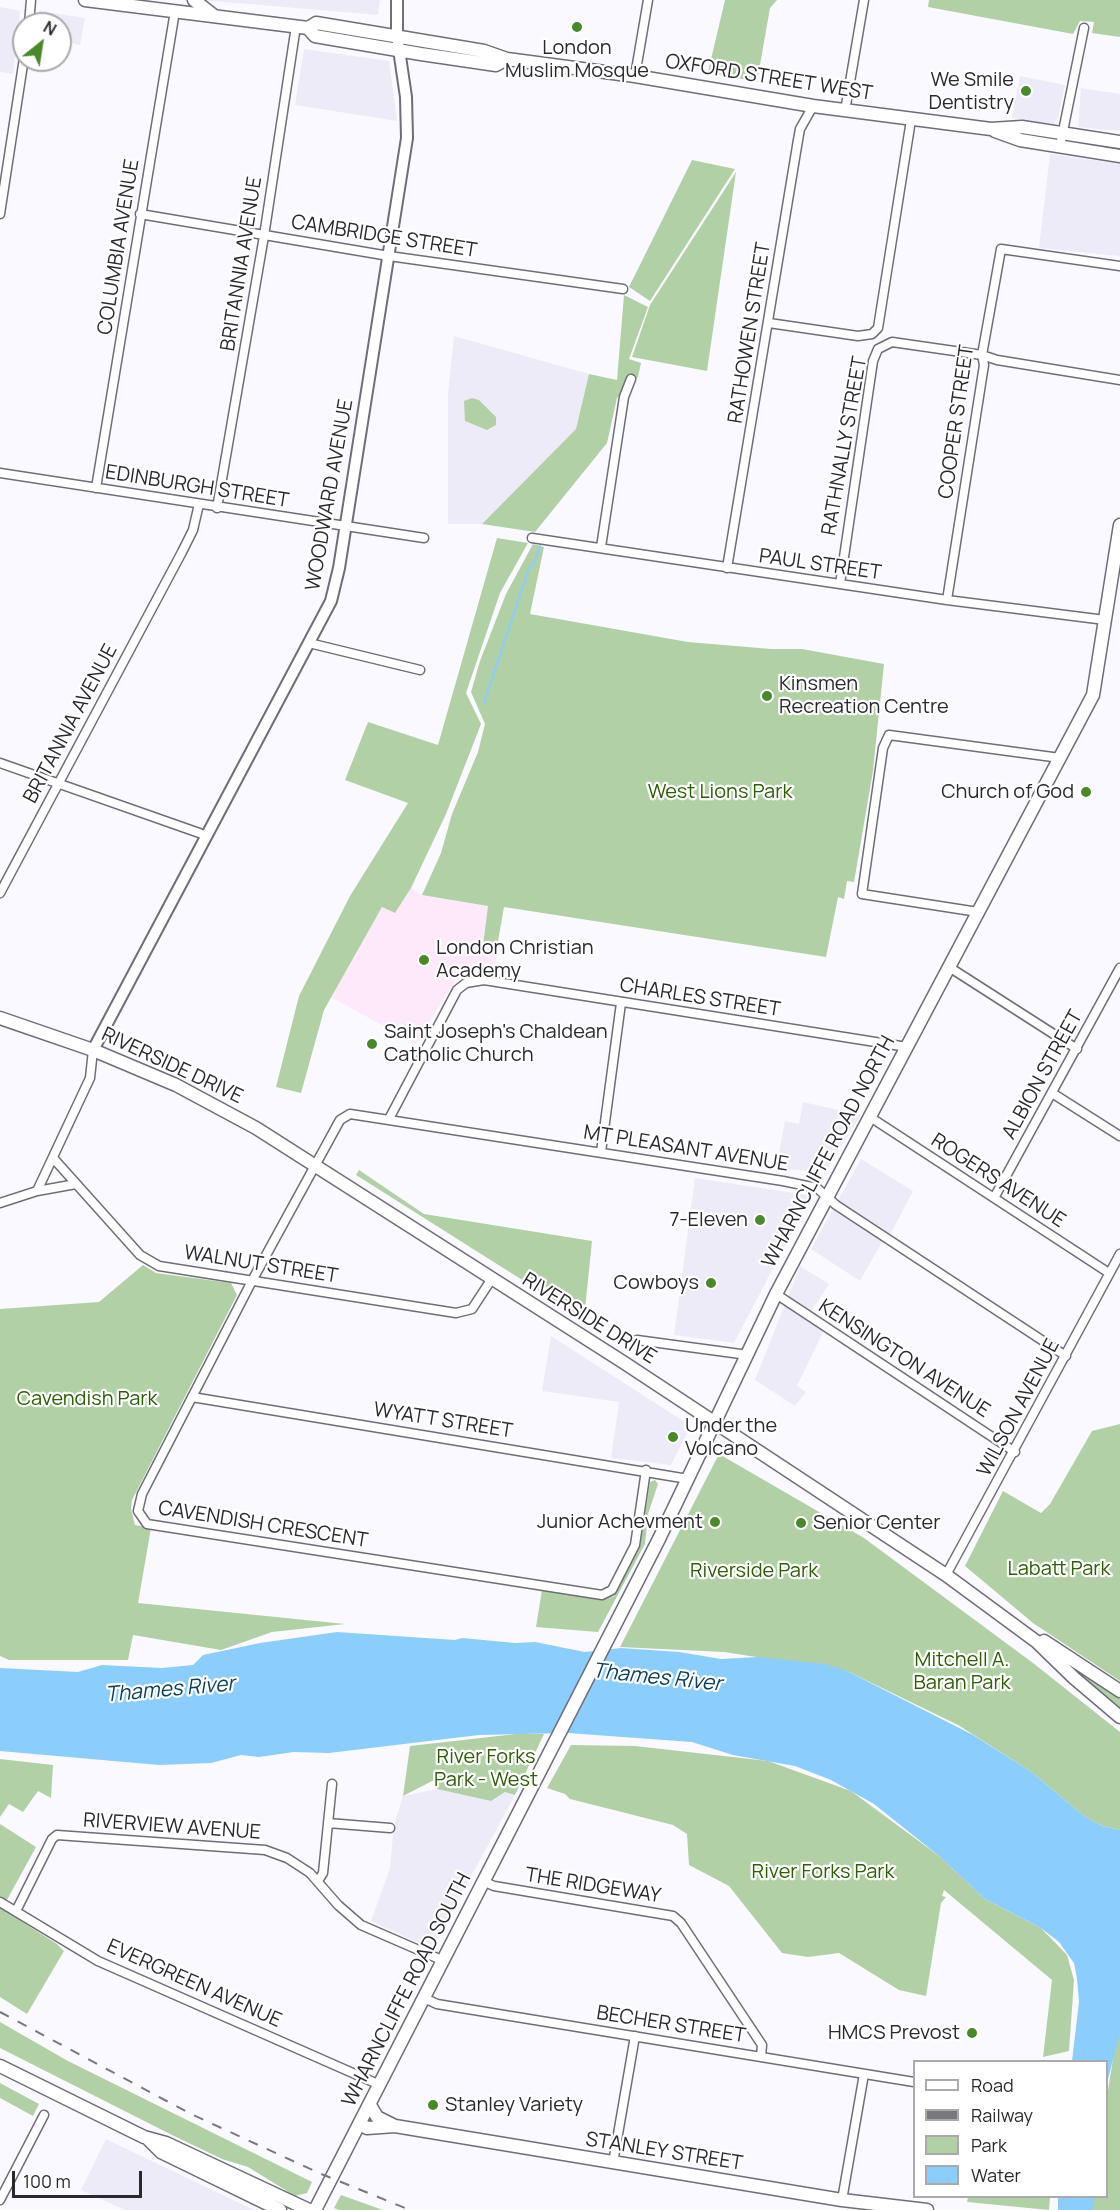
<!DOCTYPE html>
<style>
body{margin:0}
#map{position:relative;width:1120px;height:2210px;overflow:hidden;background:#faf9ff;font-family:Manrope,sans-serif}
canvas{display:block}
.legend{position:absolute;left:913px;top:2060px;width:195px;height:138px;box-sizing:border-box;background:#fff;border:2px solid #aaa9ab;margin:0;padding:8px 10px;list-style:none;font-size:18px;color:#2a292e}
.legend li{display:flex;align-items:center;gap:12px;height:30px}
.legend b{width:30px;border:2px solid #aaa9ab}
.north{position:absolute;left:12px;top:12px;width:60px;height:60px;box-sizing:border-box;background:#fff;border:2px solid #aaa9ab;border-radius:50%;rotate:30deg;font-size:16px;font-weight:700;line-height:24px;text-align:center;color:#2a292e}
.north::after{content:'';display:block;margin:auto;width:21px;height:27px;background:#4a8929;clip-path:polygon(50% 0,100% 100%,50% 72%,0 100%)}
.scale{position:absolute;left:12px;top:2171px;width:130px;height:27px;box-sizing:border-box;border:3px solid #2a292e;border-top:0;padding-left:8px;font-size:18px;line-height:21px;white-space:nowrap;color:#2a292e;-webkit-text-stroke:4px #fff;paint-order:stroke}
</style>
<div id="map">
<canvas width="1120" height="2210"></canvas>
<ul class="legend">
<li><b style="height:8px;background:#fff"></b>Road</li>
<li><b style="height:8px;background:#79787e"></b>Railway</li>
<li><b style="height:16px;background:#b2d0a5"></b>Park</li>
<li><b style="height:16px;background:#8bcdfd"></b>Water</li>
</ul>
<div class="north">N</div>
<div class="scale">100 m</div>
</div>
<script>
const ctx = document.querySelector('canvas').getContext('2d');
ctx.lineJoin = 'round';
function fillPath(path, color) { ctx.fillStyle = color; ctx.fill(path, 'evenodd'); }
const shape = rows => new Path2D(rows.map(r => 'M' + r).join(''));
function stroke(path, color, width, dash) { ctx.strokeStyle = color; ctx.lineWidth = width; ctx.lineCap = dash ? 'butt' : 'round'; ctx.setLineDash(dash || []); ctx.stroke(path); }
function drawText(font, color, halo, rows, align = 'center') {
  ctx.font = font + ' Manrope,sans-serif'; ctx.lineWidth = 4.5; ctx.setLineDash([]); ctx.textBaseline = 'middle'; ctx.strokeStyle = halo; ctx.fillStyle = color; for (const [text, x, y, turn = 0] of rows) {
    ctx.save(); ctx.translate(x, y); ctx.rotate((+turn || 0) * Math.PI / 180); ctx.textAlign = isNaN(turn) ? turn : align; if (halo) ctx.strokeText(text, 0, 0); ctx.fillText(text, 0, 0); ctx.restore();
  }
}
fillPath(shape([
 [201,0,380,0,378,15],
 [0,7,20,11,13,74,0,72],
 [40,11,85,18,80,45,60,41,60,24,37,24],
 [304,49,389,61,397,121,295,105],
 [1020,76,1065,85,1058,118,1054,124,1012,118],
 [1081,88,1120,94,1120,131,1078,127],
 [1050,154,1120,164,1120,256,1039,248],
 [454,336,589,374,576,429,482,524,448,524,448,393],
 [803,1102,861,1115,826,1171,776,1169,785,1121,799,1124],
 [861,1159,913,1191,889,1237,882,1242,860,1281,811,1249],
 [695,1178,807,1195,807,1203,734,1343,674,1335],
 [800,1266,829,1284,810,1313,827,1324,797,1386,806,1392,795,1406,755,1380],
 [551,1336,691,1426,671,1465,611,1458,619,1402,542,1391],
 [437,1789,491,1801,505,1792,515,1795,432,1949,371,1921,390,1868,394,1825,403,1796],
 [106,2139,254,2210,125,2210,81,2190]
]), '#eeebf8');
fillPath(shape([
 [411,888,422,895,488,906,483,944,497,947,496,974,460,972,416,1044,331,997,382,907,395,913]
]), '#fde9f9');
fillPath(shape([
 [725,0,777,0,770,8,757,82,708,72],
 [929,0,1120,0,1120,37,1092,33,1094,22,1080,21,1073,34,928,7],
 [692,160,735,169,650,301,629,287],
 [736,172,707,371,632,357,650,305],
 [624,295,648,307,629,359,641,363,638,377,617,398,607,443,535,532,482,524,576,429,589,374,617,380],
 [472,398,479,400,496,417,496,425,487,430,465,421,464,401],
 [497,538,528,543,500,593,466,693,481,724,446,814,411,888,395,913,382,907,324,1010,301,1093,276,1087,299,996,350,896,408,803,345,780,368,722,438,745],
 [533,544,544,547,530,614,688,642,771,649,802,649,884,664,873,771,854,882,847,881,844,899,838,897,826,957,504,907,497,947,483,945,488,906,422,895,441,853,452,814,478,752,485,724,471,692,480,661,506,594],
 [359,1170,424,1214,592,1241,584,1319,356,1175],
 [143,1265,156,1273,231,1283,237,1295,132,1500,131,1509,135,1525,151,1528,138,1603,345,1624,272,1632,221,1650,133,1635,128,1660,9,1660,0,1656,0,1309,99,1302],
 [1120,1424,1120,1681,1033,1623,965,1566,1003,1491,1041,1513,1050,1504,1092,1431],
 [719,1454,864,1538,1033,1663,1120,1732,1120,1830,1102,1826,1084,1816,1030,1771,958,1725,847,1671,724,1652,620,1647],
 [655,1480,658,1484,648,1514,645,1544,598,1632,536,1627,542,1590,603,1600,614,1596,640,1546,650,1482],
 [1079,1671,1120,1699,1120,1709,1078,1673],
 [516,1734,544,1734,515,1795,505,1792,491,1801,437,1789,438,1778,403,1796,410,1746],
 [571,1745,635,1746,768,1761,851,1791,939,1856,985,1899,1041,1928,1067,1955,1074,1980,1069,2051,1043,2057,1052,1980,944,1890,942,1896,946,1897,941,1903,926,1996,899,1990,839,1953,808,1957,782,1953,729,1886,689,1865,687,1834,673,1825,570,1799,565,1794,547,1788],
 [0,1759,53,1765,51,1798,38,1791,23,1812,9,1804,0,1817],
 [0,1824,36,1847,2,1909,57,1944,64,1951,27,2014,0,1997],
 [1120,2014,1120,2210,1089,2210,1091,2197,1106,2196,1107,2097],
 [0,2022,68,2061,312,2182,307,2193,295,2196,248,2167,222,2159,174,2136,0,2048],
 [0,2083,39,2104,33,2116,0,2098],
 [341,2195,383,2210,339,2210,334,2208],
 [968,2197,1050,2197,1049,2210,967,2202]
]), '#b2d0a5');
fillPath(shape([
 [337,1632,455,1640,462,1638,515,1643,535,1642,585,1652,621,1648,679,1652,721,1659,758,1657,825,1664,847,1671,973,1735,1030,1771,1084,1816,1102,1826,1120,1830,1120,2033,1108,2079,1107,2112,1106,2062,1072,2061,1079,2002,1077,1978,1074,1963,1059,1942,1041,1928,985,1899,939,1856,874,1804,831,1780,795,1766,733,1755,692,1742,568,1733,479,1735,329,1753,294,1752,259,1757,241,1755,211,1763,159,1765,0,1751,0,1668,78,1672,102,1665,162,1668,193,1665,203,1655,260,1643],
 [1058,2197,1058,2196,1095,2197,1092,2210,1058,2210]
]), '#8bcdfd');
stroke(shape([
 [484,703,529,568,535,562,540,546]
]), '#8bcdfd', 2);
const minor = shape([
 [29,24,31,0],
 [635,76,648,0],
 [845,111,864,0],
 [1060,146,1084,28],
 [0,214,24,58],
 [140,214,389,256,623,289],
 [769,323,858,336,872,334,878,328,911,120],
 [0,473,424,538],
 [96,488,175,11],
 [217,508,264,236,296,26],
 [532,538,947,600,1105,620],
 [601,547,624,397,631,379],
 [727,568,798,140,800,129,813,106],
 [840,584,873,361,878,349,892,342,982,355,997,360,1120,380],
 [947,600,984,365,982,355,1001,249,1120,266],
 [309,643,420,670],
 [0,763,205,835],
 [0,893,182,552,193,530,199,504],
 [978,912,862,894,883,748,889,735,1060,758],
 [949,967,1077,1049],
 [1052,1093,1120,1136],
 [870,1117,1109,1273],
 [389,1119,457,990,466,983,484,980,907,1047],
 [601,1152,621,1003],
 [54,1159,140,1255,159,1266,456,1313,472,1309,491,1280],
 [37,1191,76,1184],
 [994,1198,1120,968],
 [0,1203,37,1191,90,1078,93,1050],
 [776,1294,1015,1452],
 [637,1340,748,1355],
 [192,1397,688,1479],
 [646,1470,635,1545,612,1590,602,1595,147,1524,138,1511,142,1494,253,1279,340,1120,350,1114,783,1181,817,1188,836,1205,1066,1356],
 [946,1575,1120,1254],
 [328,1823,390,1828],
 [318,1881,323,1873,332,1784],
 [485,1882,494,1886,673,1916,681,1923,762,2045,761,2057],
 [0,1902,98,1961,380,2085],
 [16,1911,52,1839,57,1835,265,1850,287,1858,310,1873,338,1905,361,1925,444,1961],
 [424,1998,437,2004,914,2082],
 [613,2163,635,2036],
 [0,2200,44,2115],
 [842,2200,864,2074]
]);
const tertiary = shape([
 [93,1050,331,601,339,568,407,138,406,97,397,36,397,0]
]);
const secondary = shape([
 [85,0,308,28,316,23,484,51,507,59,635,76,813,106,991,129,1022,127,1120,142],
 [194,0,213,15],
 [308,28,315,36,421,54,496,65,507,59],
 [995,131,1020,140,1120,156],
 [0,1018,93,1050,176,1085,256,1128,623,1362,946,1575,1037,1642,1074,1678,1120,1717],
 [1044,1641,1120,1691],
 [0,2066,144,2137,166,2143,309,2210],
 [370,2105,377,2117,395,2126,842,2200,927,2210],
 [360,2124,367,2128,395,2126],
 [148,2139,161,2152,280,2210],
 [315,2210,659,1539,776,1294,1093,695,1120,525]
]);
stroke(minor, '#6f6d79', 11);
stroke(tertiary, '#6f6d79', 14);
stroke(secondary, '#6f6d79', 15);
stroke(minor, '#fff', 8);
stroke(tertiary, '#fff', 10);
stroke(secondary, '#fff', 12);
stroke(shape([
 [0,2012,191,2114,319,2173,410,2210]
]), '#79787e', 2, [10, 10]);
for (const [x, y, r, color] of [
 [577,27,6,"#4a8929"],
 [1026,91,6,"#4a8929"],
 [767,696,6,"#4a8929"],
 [1086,792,6,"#4a8929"],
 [424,960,6,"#4a8929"],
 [372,1044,6,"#4a8929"],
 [760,1220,6,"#4a8929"],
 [711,1283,6,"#4a8929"],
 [673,1437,6,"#4a8929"],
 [715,1522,6,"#4a8929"],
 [801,1523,6,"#4a8929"],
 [972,2033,6,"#4a8929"],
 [433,2105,6,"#4a8929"]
]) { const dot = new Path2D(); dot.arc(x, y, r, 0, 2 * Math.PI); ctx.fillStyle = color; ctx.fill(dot); stroke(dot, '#fff', 2); }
drawText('20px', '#2a292e', '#fff', [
 ["London",577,48,"center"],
 ["Muslim Mosque",577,71,"center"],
 ["We Smile",1014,80],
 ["Dentistry",1014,103],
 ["Kinsmen",779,684,"left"],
 ["Recreation Centre",779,707,"left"],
 ["Church of God",1074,792],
 ["London Christian",436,948,"left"],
 ["Academy",436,971,"left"],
 ["Saint Joseph's Chaldean",384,1032,"left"],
 ["Catholic Church",384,1055,"left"],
 ["7-Eleven",748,1220],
 ["Cowboys",699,1283],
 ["Under the",685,1426,"left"],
 ["Volcano",685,1449,"left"],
 ["Junior Achevment",703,1522],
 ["Senior Center",813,1523,"left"],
 ["HMCS Prevost",960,2033],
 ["Stanley Variety",445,2105,"left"]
], 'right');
drawText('20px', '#2a292e', '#fff', [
 ["OXFORD STREET WEST",769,78,9],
 ["CAMBRIDGE STREET",384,237,9],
 ["COLUMBIA AVENUE",119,247,-81],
 ["BRITANNIA AVENUE",242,264,-81],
 ["RATHOWEN STREET",750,333,-81],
 ["COOPER STREET",957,422,-82],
 ["RATHNALLY STREET",845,446,-80],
 ["EDINBURGH STREET",197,487,9],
 ["WOODWARD AVENUE",330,495,-80],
 ["PAUL STREET",820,565,8],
 ["BRITANNIA AVENUE",71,724,-62],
 ["CHARLES STREET",700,998,9],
 ["RIVERSIDE DRIVE",172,1066,25],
 ["ALBION STREET",1043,1075,-61],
 ["MT PLEASANT AVENUE",686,1149,9],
 ["WHARNCLIFFE ROAD NORTH",829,1152,-62],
 ["ROGERS AVENUE",998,1181,33],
 ["WALNUT STREET",261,1265,9],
 ["RIVERSIDE DRIVE",589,1319,32],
 ["KENSINGTON AVENUE",904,1359,33],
 ["WILSON AVENUE",1019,1408,-62],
 ["WYATT STREET",443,1421,9],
 ["CAVENDISH CRESCENT",263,1525,9],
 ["RIVERVIEW AVENUE",172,1827,4],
 ["THE RIDGEWAY",593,1886,9],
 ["EVERGREEN AVENUE",194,1984,24],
 ["WHARNCLIFFE ROAD SOUTH",407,1990,-63],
 ["BECHER STREET",671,2025,9],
 ["STANLEY STREET",664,2152,9]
]);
drawText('20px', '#2d5f06', '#fff', [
 ["West Lions Park",720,792],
 ["Cavendish Park",87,1399],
 ["Labatt Park",1059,1569],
 ["Riverside Park",754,1571],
 ["Mitchell A.",962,1660],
 ["Baran Park",962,1683],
 ["River Forks",486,1757],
 ["Park - West",486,1780],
 ["River Forks Park",823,1872]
]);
drawText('italic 21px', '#0b405f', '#fff', [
 ["Thames River",657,1678,6],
 ["Thames River",170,1690,-5]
]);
</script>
